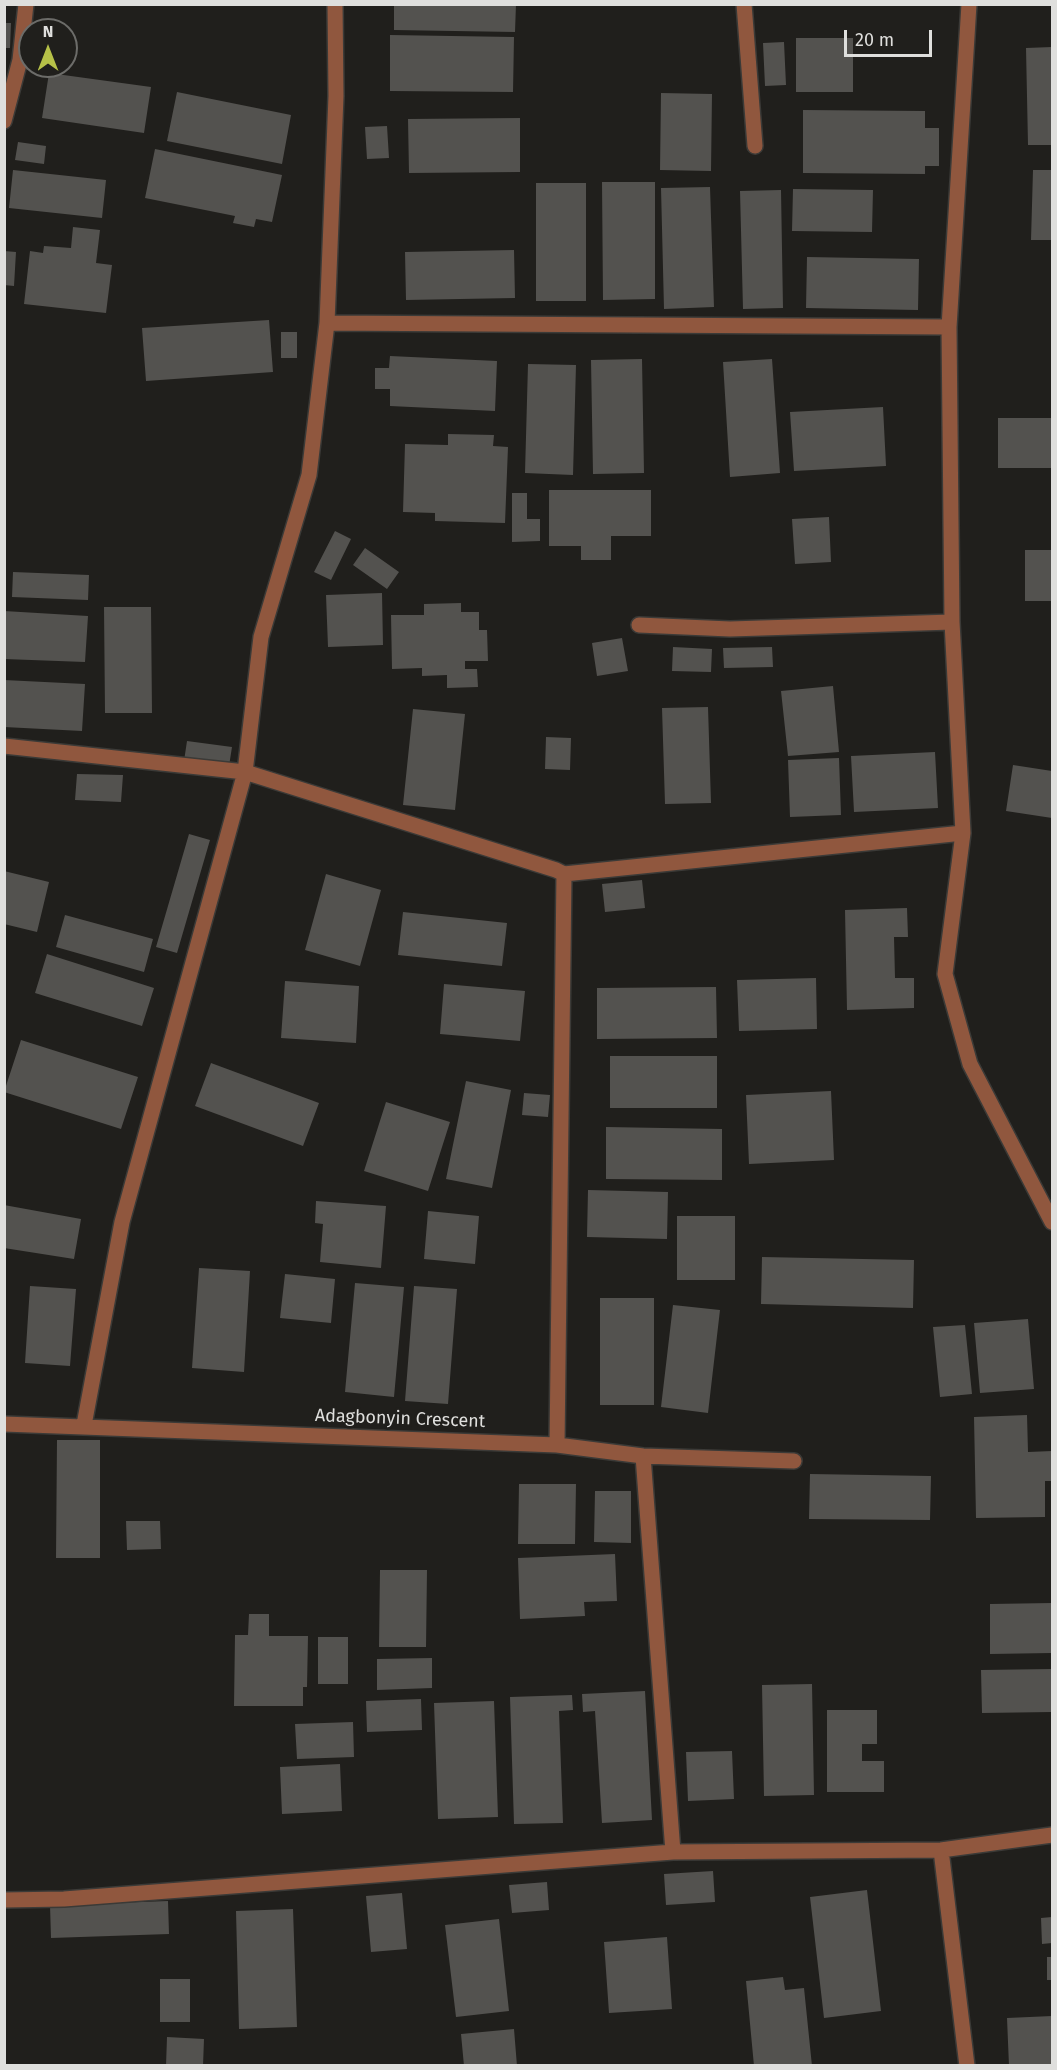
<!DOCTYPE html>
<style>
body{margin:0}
#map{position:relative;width:1057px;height:2070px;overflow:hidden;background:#201f1c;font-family:"Fira Sans",sans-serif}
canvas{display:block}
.frame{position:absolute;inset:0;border:6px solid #dfdfdd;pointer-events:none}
.north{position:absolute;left:18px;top:18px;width:60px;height:60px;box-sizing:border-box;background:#201f1c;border:2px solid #6c6c69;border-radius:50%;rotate:0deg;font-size:16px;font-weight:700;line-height:24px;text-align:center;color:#dfdfdd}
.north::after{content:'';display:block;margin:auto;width:21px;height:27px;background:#b6c148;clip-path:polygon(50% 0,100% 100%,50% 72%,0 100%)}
.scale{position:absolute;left:844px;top:30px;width:88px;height:27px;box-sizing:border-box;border:3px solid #dfdfdd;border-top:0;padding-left:8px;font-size:18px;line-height:21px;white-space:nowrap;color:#dfdfdd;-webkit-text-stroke:4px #201f1c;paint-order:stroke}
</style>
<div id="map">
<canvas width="1057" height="2070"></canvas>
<div class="frame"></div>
<div class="north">N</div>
<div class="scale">20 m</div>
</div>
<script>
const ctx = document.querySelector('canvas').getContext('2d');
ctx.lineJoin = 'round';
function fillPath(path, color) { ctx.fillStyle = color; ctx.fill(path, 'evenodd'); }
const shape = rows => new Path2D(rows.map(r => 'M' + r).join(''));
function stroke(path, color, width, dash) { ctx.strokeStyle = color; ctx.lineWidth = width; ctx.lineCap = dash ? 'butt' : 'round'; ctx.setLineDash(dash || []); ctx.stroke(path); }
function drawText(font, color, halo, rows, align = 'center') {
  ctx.font = font + ' "Fira Sans",sans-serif'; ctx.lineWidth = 5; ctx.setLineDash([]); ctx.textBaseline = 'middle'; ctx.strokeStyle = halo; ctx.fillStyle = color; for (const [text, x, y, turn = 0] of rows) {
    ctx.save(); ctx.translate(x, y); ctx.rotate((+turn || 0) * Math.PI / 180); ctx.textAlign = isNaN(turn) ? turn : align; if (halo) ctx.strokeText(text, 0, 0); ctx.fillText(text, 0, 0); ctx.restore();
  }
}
fillPath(shape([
 [394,4,516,4,515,32,394,30],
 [4,23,11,23,10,48,4,48],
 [390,35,514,37,513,92,390,91],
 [796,38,853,38,853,92,796,92],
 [784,42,786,85,765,86,763,43],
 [1052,47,1052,145,1028,145,1026,48],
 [49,73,151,87,144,133,42,118],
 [177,92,291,115,282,164,167,141],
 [661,93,712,94,711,171,660,170],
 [803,110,925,111,925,128,939,128,939,166,925,166,925,174,803,173],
 [520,118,520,172,409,173,408,119],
 [387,126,389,158,367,159,365,127],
 [18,142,46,146,44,164,15,160],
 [155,149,282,175,272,222,256,219,254,227,233,223,235,216,145,198],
 [13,170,106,180,102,218,9,208],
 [1033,170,1052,170,1052,240,1031,240],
 [602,182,655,182,655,299,603,300],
 [536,183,586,183,586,301,536,301],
 [710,187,714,307,664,309,661,188],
 [793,189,873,190,872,232,792,231],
 [781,190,783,308,743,309,740,191],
 [73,227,100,230,96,263,112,265,106,313,24,304,30,251,43,253,44,246,71,248],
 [514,250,515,298,406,300,405,252],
 [4,251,16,252,14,286,4,285],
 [807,257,919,259,918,310,806,308],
 [269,320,273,372,146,381,142,328],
 [281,332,297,332,297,358,281,358],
 [390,356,497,361,495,411,390,406,390,389,375,389,375,368,389,368],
 [642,359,644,473,593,474,591,360],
 [772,359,780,473,730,477,723,362],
 [528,364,576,365,573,475,525,473],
 [883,407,886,466,794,471,790,412],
 [998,418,1052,418,1052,468,998,468],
 [448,434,494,435,493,446,508,447,505,523,435,521,435,513,403,512,405,444,448,445],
 [549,490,651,490,651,536,611,536,611,560,581,560,581,546,549,546],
 [512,493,527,493,527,519,540,519,540,541,512,542],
 [829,517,831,562,795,564,792,519],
 [335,531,351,539,331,580,314,572],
 [365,548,399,572,387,589,353,565],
 [1025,550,1052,550,1052,601,1025,601],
 [13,572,89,575,88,600,12,597],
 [382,593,383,645,328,647,326,595],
 [461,603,461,612,479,612,479,630,487,630,488,661,465,661,465,669,477,669,478,687,447,688,447,675,422,676,422,668,392,669,391,615,424,615,424,604],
 [104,607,151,607,152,713,105,713],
 [4,611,88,616,85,662,4,659],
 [622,638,628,671,597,676,592,643],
 [673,647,712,649,711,672,672,671],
 [772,647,773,667,724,668,723,648],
 [4,680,85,684,82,731,4,727],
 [833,686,839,752,788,756,781,691],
 [708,707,711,803,665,804,662,708],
 [413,709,465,714,455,810,403,805],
 [546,737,571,738,570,770,545,769],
 [187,741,232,747,229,766,184,761],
 [935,752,938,808,854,812,851,756],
 [839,758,841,815,790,817,788,760],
 [1013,765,1052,771,1052,818,1006,811],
 [77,774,123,775,121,802,75,800],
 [189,834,210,840,177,953,156,947],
 [4,871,49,882,37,932,4,924],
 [326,874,381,890,360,966,305,950],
 [642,880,645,908,605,912,602,884],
 [907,908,908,937,894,937,895,978,914,978,914,1008,847,1010,845,910],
 [403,912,507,923,502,966,398,955],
 [65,915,153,939,144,972,56,947],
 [47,954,154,988,142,1026,35,993],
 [816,978,817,1029,739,1031,737,980],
 [285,981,359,986,356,1043,281,1038],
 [444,984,525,991,520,1041,440,1034],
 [716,987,717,1038,597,1039,597,988],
 [21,1040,138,1077,121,1129,4,1092],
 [610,1056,717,1056,717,1108,610,1108],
 [211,1063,319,1103,303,1146,195,1106],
 [466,1081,511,1090,492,1188,446,1179],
 [831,1091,834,1160,749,1164,746,1095],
 [524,1093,550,1095,548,1117,522,1115],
 [386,1102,450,1122,428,1191,364,1171],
 [606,1127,722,1129,722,1180,606,1179],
 [588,1190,668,1192,667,1239,587,1237],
 [316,1201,386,1206,381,1268,320,1262,323,1224,315,1223],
 [4,1205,81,1219,74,1259,4,1248],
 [428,1211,479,1216,475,1264,424,1259],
 [677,1216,735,1216,735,1280,677,1280],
 [762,1257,914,1260,913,1308,761,1304],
 [199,1268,250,1271,244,1372,192,1368],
 [285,1274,335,1279,331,1323,280,1318],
 [355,1283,404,1287,394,1397,345,1392],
 [30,1286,76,1289,70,1366,25,1363],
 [414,1286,457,1289,448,1404,405,1401],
 [600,1298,654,1298,654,1405,600,1405],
 [673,1305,720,1310,708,1413,661,1407],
 [1028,1319,1034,1389,980,1393,974,1323],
 [965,1325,972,1394,940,1397,933,1327],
 [1027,1415,1028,1452,1052,1451,1052,1481,1045,1481,1045,1517,976,1518,974,1417],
 [57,1440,100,1440,100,1558,56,1558],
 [810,1474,931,1476,930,1520,809,1519],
 [519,1484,576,1484,575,1544,518,1544],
 [595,1491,631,1491,631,1543,594,1542],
 [126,1521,160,1521,161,1549,127,1550],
 [615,1554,617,1601,584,1602,585,1616,520,1619,518,1558],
 [380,1570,427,1570,426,1647,379,1647],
 [1052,1603,1052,1653,990,1654,990,1604],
 [249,1614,269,1614,269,1636,308,1636,307,1687,303,1687,303,1706,234,1706,235,1635,248,1635],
 [318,1637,348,1637,348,1684,318,1684],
 [432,1658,432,1688,377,1690,377,1659],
 [1052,1669,1052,1712,982,1713,981,1670],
 [812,1684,814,1795,764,1796,762,1685],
 [645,1691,652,1820,602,1823,595,1711,583,1712,582,1694],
 [572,1695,573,1710,559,1711,563,1823,514,1824,510,1697],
 [421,1699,422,1730,367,1732,366,1701],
 [494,1701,498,1817,438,1819,434,1703],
 [827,1710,877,1710,877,1744,862,1744,862,1761,884,1761,884,1792,827,1792],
 [353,1722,354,1757,297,1759,295,1724],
 [732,1751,734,1799,688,1801,686,1752],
 [340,1764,342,1811,282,1814,280,1767],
 [713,1871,715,1902,666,1905,664,1874],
 [547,1882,549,1910,512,1913,509,1885],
 [867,1890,881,2011,824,2018,810,1897],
 [402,1893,407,1949,371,1952,366,1896],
 [168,1901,169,1934,51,1938,50,1905],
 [293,1909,297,2027,239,2029,236,1911],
 [1052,1917,1052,1943,1042,1944,1041,1918],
 [499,1919,509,2011,456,2017,445,1925],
 [667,1937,672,2009,609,2013,604,1942],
 [1047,1957,1052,1957,1052,1980,1047,1980],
 [783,1977,785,1990,804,1988,812,2066,754,2066,746,1981],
 [160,1979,190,1979,190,2022,160,2022],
 [1052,2016,1052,2064,1009,2066,1007,2018],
 [514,2029,517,2066,464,2066,461,2034],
 [167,2037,204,2039,203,2066,166,2066]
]), '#53524f');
const minor = shape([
 [744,4,755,146],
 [969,4,949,327,952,622,963,833,945,974,970,1064,1052,1222],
 [4,121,20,60,26,4],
 [327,323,949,327],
 [639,625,730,629,952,622],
 [4,746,245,772,556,870,564,874,963,833],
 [4,1424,557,1445,643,1456,794,1461],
 [84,1425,122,1222,245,772,261,637,309,475,327,323,336,96,335,4],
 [557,1445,564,874],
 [643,1456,673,1852],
 [941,1850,967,2066],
 [4,1900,64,1899,673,1852,941,1850,1052,1835]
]);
stroke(minor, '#3b3a37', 18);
stroke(minor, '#90573e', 15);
drawText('18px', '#dfdfdd', '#201f1c', [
 ["Adagbonyin Crescent",400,1419,2]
]);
</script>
